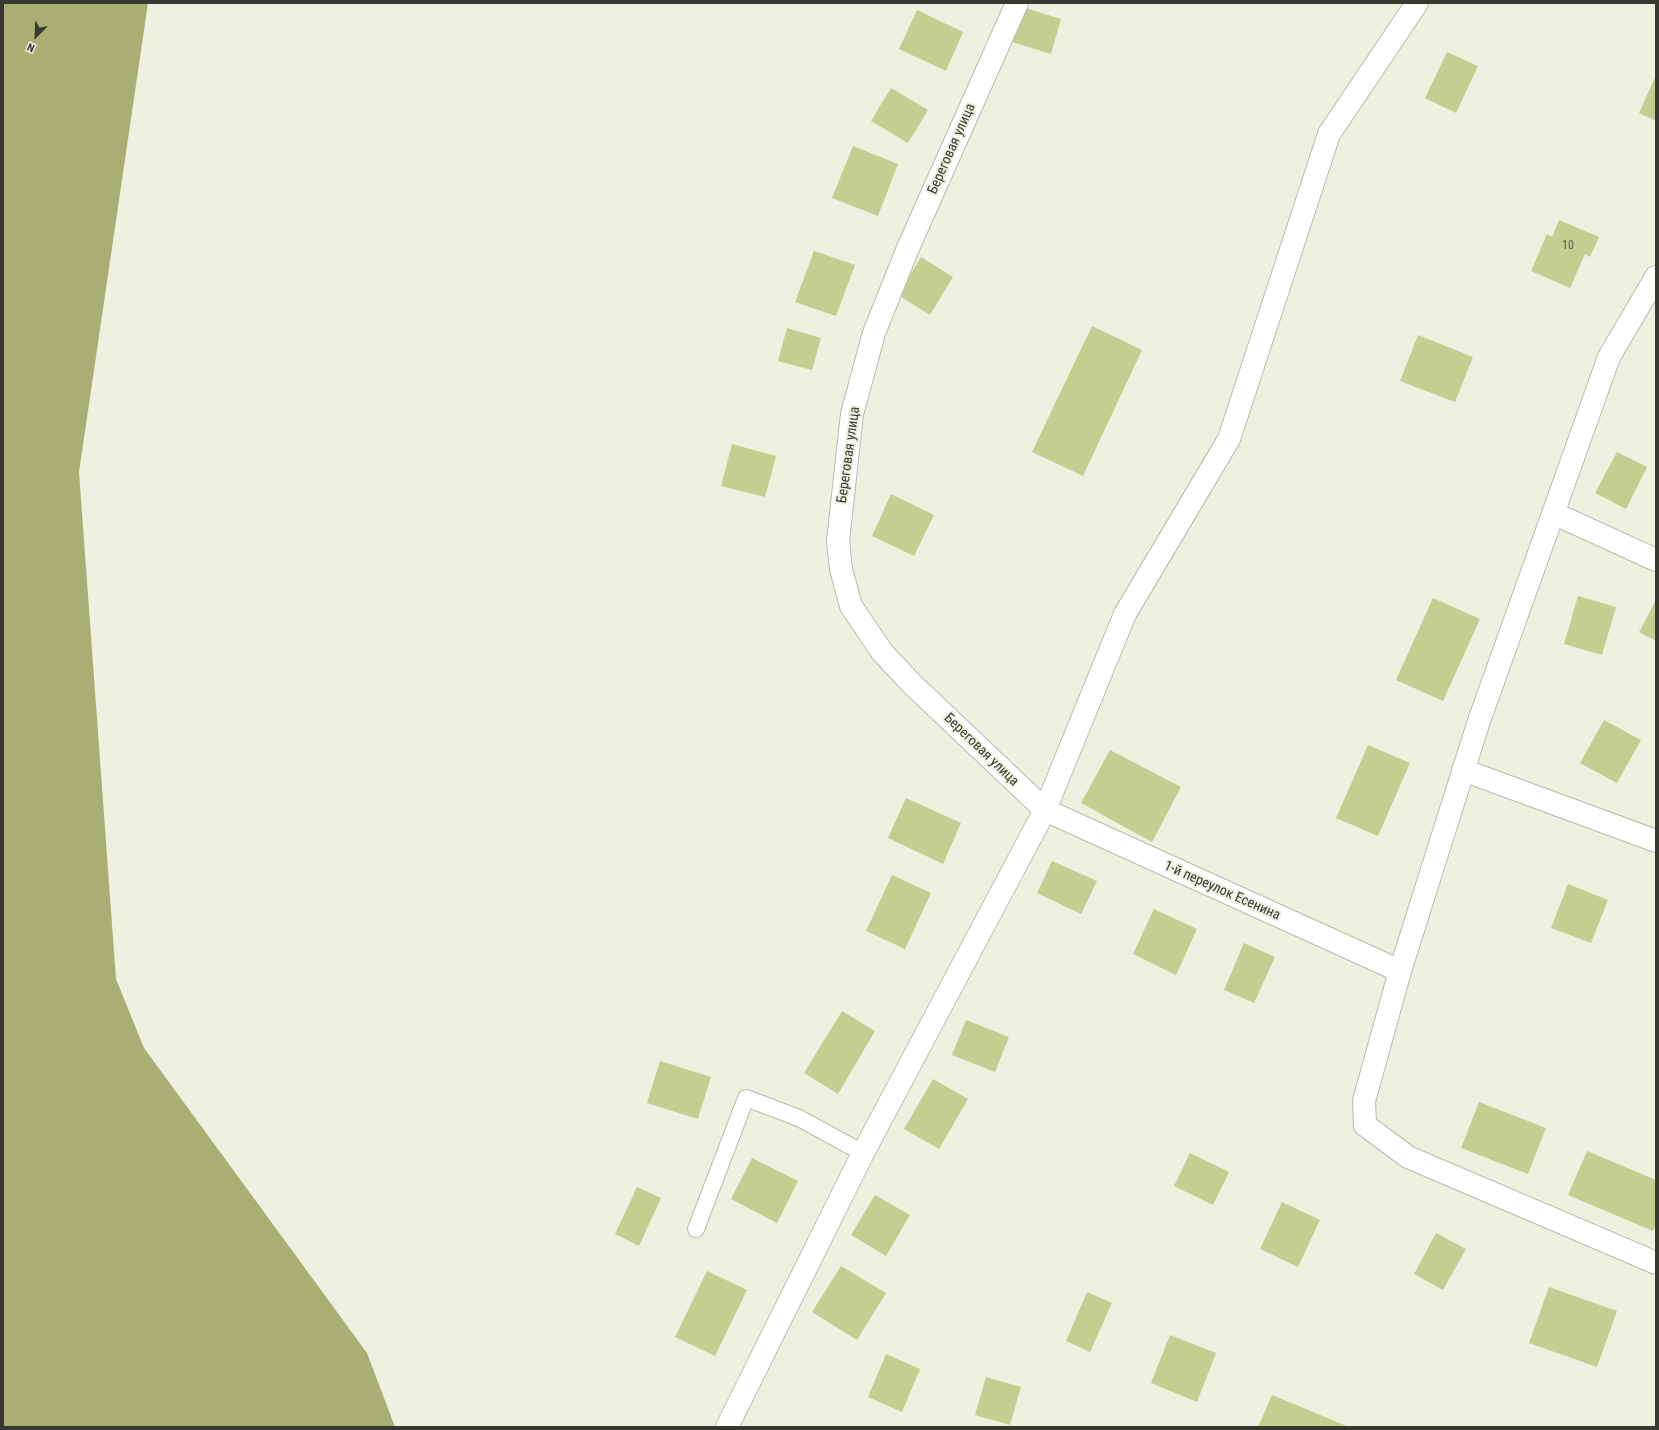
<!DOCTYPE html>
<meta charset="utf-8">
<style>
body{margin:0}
#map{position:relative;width:1659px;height:1430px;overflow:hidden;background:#eef0e0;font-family:"Roboto Condensed",sans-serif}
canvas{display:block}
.frame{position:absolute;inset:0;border:4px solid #383832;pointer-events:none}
.north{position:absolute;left:16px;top:16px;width:40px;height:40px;-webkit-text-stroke:3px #eef0e0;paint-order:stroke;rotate:204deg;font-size:11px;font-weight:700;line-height:16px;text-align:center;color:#383832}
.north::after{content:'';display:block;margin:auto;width:14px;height:18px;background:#383832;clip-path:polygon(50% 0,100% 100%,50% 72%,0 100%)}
</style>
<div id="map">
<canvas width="1659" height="1430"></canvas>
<div class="frame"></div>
<div class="north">N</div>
</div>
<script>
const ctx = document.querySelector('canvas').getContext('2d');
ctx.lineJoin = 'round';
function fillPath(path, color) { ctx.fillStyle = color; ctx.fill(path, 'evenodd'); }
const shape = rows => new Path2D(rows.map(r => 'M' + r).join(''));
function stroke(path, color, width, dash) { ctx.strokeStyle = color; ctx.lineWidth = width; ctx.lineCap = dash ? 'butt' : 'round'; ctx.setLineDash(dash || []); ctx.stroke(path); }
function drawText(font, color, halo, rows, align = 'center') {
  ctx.font = font + ' "Roboto Condensed",sans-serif'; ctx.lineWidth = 4; ctx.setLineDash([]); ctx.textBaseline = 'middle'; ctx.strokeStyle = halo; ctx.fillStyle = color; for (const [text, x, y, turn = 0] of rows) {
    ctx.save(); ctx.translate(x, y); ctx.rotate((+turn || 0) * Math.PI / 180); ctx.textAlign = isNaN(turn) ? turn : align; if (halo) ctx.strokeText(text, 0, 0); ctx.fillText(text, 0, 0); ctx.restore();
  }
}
fillPath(shape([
 [3,3,148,3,79,472,116,979,144,1048,367,1353,395,1427,3,1427]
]), '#a9af74');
fillPath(shape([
 [1022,7,1061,19,1051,54,1012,42],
 [917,10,963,32,946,71,899,49],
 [1447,52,1478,66,1456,113,1425,98],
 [1656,75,1656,121,1639,113],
 [891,88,928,110,908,143,871,121],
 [853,146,898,164,878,216,832,198],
 [1559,220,1599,237,1590,257,1585,254,1570,288,1531,271,1547,234,1552,237],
 [814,251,855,265,836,316,795,302],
 [921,257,953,277,930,315,898,295],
 [1092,326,1142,350,1083,476,1032,452],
 [787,328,821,338,812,370,778,361],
 [1418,335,1473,357,1455,402,1400,381],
 [732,444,776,456,765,497,721,486],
 [1617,452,1647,467,1626,509,1595,493],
 [891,494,934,515,914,556,872,536],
 [1578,596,1616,607,1602,655,1564,644],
 [1433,598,1480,619,1443,701,1396,680],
 [1656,600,1656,641,1639,632],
 [1604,720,1641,740,1617,783,1580,763],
 [1368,745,1410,763,1378,836,1336,818],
 [1110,750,1181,787,1152,842,1081,803],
 [906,798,961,823,943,864,888,838],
 [1052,861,1097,881,1081,914,1037,893],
 [892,875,931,893,905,949,866,931],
 [1568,884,1608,900,1591,943,1551,928],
 [1154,909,1197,929,1176,975,1133,954],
 [1244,943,1275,957,1254,1003,1224,990],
 [842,1011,875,1031,838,1094,804,1073],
 [966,1020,1009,1037,995,1072,952,1055],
 [660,1061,711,1077,698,1119,647,1103],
 [933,1079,968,1099,939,1149,904,1129],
 [1479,1102,1546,1128,1528,1174,1461,1148],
 [1587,1151,1656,1180,1656,1224,1653,1231,1568,1195],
 [1190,1153,1229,1172,1213,1205,1174,1186],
 [752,1158,798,1181,777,1223,731,1199],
 [637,1187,661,1198,639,1246,615,1234],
 [875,1195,910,1215,886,1256,851,1235],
 [1282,1202,1320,1220,1298,1267,1260,1249],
 [1436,1233,1466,1249,1443,1290,1414,1274],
 [841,1266,886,1293,857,1340,812,1312],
 [707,1271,747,1290,715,1356,675,1337],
 [1549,1287,1617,1311,1597,1367,1529,1343],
 [1087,1292,1112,1303,1090,1352,1066,1341],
 [1170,1335,1216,1353,1197,1402,1151,1383],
 [886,1354,920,1369,902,1412,868,1397],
 [986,1377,1021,1387,1010,1425,975,1415],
 [1272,1395,1349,1427,1258,1427]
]), '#c6cd91');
const lane = shape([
 [696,1229,746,1098,799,1118,863,1153]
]);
const street = shape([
 [1017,3,908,248,874,333,852,414,838,541,841,569,851,606,882,652,912,684,1045,810,1400,971],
 [1656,277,1609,357,1479,721,1400,971,1364,1101,1365,1125,1408,1157,1656,1263],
 [1553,513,1656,560],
 [1463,770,1656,841],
 [727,1427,863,1153,1045,810,1125,614,1229,439,1329,134,1417,3]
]);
stroke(lane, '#b9bbac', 18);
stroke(street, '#b9bbac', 24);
stroke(lane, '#fff', 16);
stroke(street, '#fff', 22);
drawText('12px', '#5c5d4a', null, [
 ["10",1568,246]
]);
drawText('14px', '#383832', '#eef0e0', [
 ["Береговая улица",952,149,-66],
 ["Береговая улица",849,455,-82],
 ["Береговая улица",981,750,44],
 ["1-й переулок Есенина",1222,891,24]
]);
</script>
